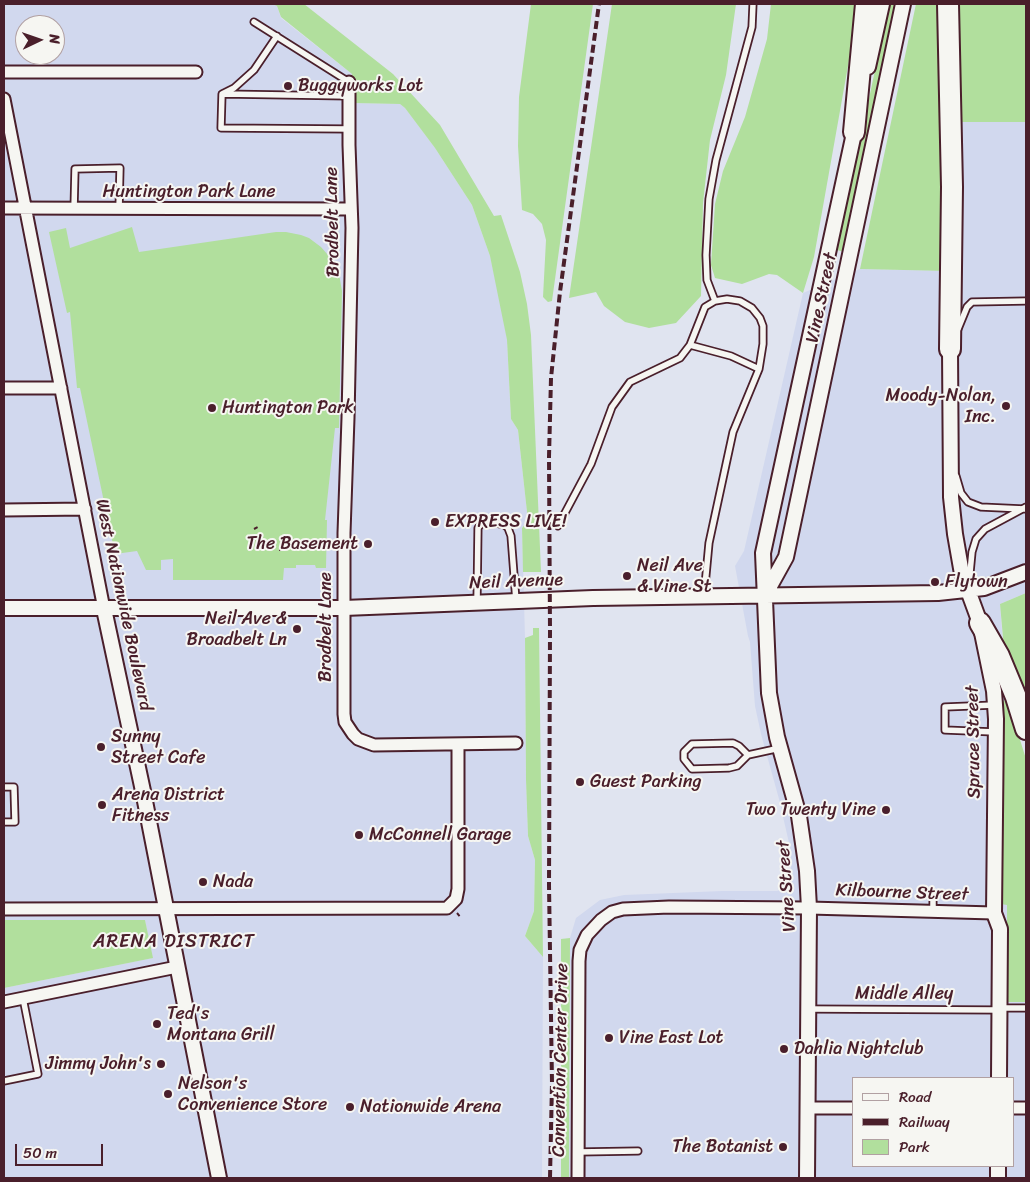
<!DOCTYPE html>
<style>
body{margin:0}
#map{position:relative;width:1030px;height:1182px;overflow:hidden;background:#e0e4f0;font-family:Sriracha,sans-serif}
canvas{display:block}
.frame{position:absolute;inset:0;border:5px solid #4a1f2b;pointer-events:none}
.legend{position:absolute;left:852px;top:1077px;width:162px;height:90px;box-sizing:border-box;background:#f6f6f2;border:1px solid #b1a0a2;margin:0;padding:6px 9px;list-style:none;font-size:15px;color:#4a1f2b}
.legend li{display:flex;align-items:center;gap:10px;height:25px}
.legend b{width:25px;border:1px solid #b1a0a2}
.north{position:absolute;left:15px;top:15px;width:50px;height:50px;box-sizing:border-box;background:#f6f6f2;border:1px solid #b1a0a2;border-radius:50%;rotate:87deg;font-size:14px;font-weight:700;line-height:20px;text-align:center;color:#4a1f2b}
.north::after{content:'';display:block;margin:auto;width:18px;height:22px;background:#4a1f2b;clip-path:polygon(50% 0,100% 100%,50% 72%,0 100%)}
.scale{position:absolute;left:15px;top:1144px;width:88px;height:22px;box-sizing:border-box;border:2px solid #4a1f2b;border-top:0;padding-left:6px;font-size:15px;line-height:18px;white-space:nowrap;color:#4a1f2b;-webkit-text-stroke:4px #f6f6f2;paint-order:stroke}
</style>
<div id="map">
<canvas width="1030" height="1182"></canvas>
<div class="frame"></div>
<ul class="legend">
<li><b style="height:6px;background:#f6f6f2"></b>Road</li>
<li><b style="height:6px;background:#4a1f2b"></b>Railway</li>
<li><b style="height:14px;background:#b1df9d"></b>Park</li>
</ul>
<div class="north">N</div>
<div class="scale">50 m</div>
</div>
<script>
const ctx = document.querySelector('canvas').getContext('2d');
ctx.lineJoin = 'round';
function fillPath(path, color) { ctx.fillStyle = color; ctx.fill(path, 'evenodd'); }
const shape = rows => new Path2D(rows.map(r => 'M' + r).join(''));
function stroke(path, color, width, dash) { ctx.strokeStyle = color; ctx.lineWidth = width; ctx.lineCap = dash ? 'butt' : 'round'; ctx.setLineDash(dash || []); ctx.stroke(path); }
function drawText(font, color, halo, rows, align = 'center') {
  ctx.font = font + ' Sriracha,sans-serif'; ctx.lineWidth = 4; ctx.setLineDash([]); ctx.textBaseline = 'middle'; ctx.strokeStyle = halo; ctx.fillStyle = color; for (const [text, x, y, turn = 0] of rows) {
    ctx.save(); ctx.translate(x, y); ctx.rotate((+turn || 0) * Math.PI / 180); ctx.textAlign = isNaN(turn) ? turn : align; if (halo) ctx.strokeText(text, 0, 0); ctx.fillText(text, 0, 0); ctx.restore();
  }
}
fillPath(shape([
 [4,4,272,4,277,6,281,18,352,74,353,103,400,104,405,108,435,148,472,205,490,256,502,308,507,340,511,419,518,430,528,521,522,528,525,638,526,780,528,836,535,860,534,911,525,936,543,957,542,1178,4,1178,4,988,152,958,145,920,4,920],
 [25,25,55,25,55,55,25,55],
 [958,122,1026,122,1026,593,1000,604,1007,698,1003,703,1000,903,1007,904,1007,1002,1026,1002,1026,1178,569,1178,570,938,576,918,600,900,624,895,722,891,777,891,782,889,790,881,791,867,789,843,779,799,761,734,755,706,750,642,748,636,735,566,744,551,803,293,860,269,947,271],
 [854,1078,1014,1078,1014,1166,854,1166]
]), '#d1d8ee');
fillPath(shape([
 [272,4,304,4,393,74,440,125,494,216,501,215,520,272,527,304,531,335,541,572,523,572,522,528,528,521,518,430,511,419,507,340,490,256,472,205,435,148,405,108,400,104,353,103,352,74,281,17,277,6],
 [531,4,593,4,552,301,548,302,543,297,546,240,542,224,533,214,522,210,518,146,519,97],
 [612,4,736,4,726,75,710,140,703,203,701,296,676,323,649,328,625,322,604,306,596,292,569,298],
 [771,4,859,4,814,257,803,293,777,275,769,274,742,284,715,278,711,265,715,204,723,171,745,117,767,39],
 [889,4,895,4,844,252,837,250],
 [916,4,940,4,947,271,860,269],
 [955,4,1026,4,1026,122,958,122],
 [132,227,139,252,276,232,286,232,301,235,309,238,321,247,334,262,339,274,342,291,339,428,335,428,325,520,327,520,326,568,316,568,315,565,296,565,296,568,284,568,283,580,173,580,173,559,161,560,161,570,146,570,137,551,115,554,80,388,77,388,70,312,67,313,49,232,66,228,70,248],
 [1026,593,1026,704,1004,649,1000,604],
 [533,628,539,628,543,957,525,936,534,911,535,860,528,836,526,780,525,638,533,635],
 [1007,698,1026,759,1026,1002,1007,1002,1007,905,1001,904,1003,702],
 [4,920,145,920,153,958,4,988],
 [570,938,569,1178,561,1178,561,939]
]), '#b1df9d');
const service = shape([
 [254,22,349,82],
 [277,36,254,70,234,88,222,94,221,128,349,129],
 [223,94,349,96],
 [74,209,75,169,120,168,119,209],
 [715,301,707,280,706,255,709,199,716,160,752,27,753,4],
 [958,329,967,307,972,302,1026,301],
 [690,345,731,356,759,369],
 [956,476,961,493,968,502,981,507,1024,509],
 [558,526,591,464,612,407,630,382,680,358,690,345,705,307,715,301,727,299,740,301,752,308,760,318,763,326,763,344,759,369,733,432,709,543,704,596],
 [969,583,972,552,976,539,985,529,1026,507],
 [477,602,478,528,483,521,488,521,505,525,508,528,511,536,516,601],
 [995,705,945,707,945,730,995,732],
 [748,755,737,766,729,768,692,769,684,759,684,752,692,744,733,743,739,746,748,755,780,748],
 [4,787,14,787,15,822,4,822],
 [933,911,933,893],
 [1001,1008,1026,1008],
 [808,1009,999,1010],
 [4,1081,38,1074,23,998],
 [578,1152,638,1151]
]);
const minor = shape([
 [4,72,196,72],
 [349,82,349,145,352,228,348,418,344,533,344,714,345,722,353,734,358,739,374,745,516,743],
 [4,99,104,609],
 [4,208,351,209],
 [4,388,61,388],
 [4,510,85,509],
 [4,909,447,908,456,899,458,889,458,744],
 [4,1002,177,967],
 [808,1108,854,1108],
 [1014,1108,1026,1108],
 [578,1178,579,961,580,950,587,935,601,920,612,912,623,909,669,907,809,908,994,913]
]);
const tertiary = shape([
 [868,67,882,4],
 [950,349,951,497,955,534,962,574,980,623,994,691,996,719,994,913,1000,929,999,1078],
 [765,595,786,557,903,4],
 [4,608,344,608,593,598,938,593,984,588,1026,572],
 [104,609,143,791,219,1178],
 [807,1178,809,908,807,871,799,816,777,737,769,693,763,553,856,124],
 [998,1178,998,1166]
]);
const motorway = shape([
 [948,4,952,187,950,349],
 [854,132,866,4],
 [980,623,999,656,1016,697,1026,729]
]);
stroke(service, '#4a1f2b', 9);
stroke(minor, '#4a1f2b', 15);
stroke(tertiary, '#4a1f2b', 18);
stroke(motorway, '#4a1f2b', 24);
stroke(shape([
 [254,529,258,527],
 [279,550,283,550],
 [457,913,462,919]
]), '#4a1f2b', 2, [4, 4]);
stroke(service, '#f6f6f2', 5.5);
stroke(minor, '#f6f6f2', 11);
stroke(tertiary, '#f6f6f2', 14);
stroke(motorway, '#f6f6f2', 20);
stroke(shape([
 [550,1178,552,1083,549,885,550,632,549,457,551,378,560,292,599,4]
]), '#4a1f2b', 4, [8, 4]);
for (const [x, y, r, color] of [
 [288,86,5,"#4a1f2b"],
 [1006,406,5,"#4a1f2b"],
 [212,408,5,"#4a1f2b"],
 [435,522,5,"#4a1f2b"],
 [368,544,5,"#4a1f2b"],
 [627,576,5,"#4a1f2b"],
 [935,582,5,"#4a1f2b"],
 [297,629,5,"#4a1f2b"],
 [101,747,5,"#4a1f2b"],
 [580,782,5,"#4a1f2b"],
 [102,805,5,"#4a1f2b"],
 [886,810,5,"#4a1f2b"],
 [359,835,5,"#4a1f2b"],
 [203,882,5,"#4a1f2b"],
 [157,1024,5,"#4a1f2b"],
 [609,1038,5,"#4a1f2b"],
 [784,1049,5,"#4a1f2b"],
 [161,1064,5,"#4a1f2b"],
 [168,1094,5,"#4a1f2b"],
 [350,1107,5,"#4a1f2b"],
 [783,1147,5,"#4a1f2b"]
]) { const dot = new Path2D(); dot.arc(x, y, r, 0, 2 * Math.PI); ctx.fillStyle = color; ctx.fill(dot); stroke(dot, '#f6f6f2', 2); }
drawText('18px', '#4a1f2b', '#f6f6f2', [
 ["Buggyworks Lot",298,86],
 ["Moody-Nolan,",996,396,"right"],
 ["Inc.",996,417,"right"],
 ["Huntington Park",222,408],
 ["EXPRESS LIVE!",445,522],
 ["The Basement",358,544,"right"],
 ["Neil Ave",637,566],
 ["& Vine St",637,587],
 ["Flytown",945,582],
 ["Neil Ave &",287,619,"right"],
 ["Broadbelt Ln",287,640,"right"],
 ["Sunny",111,737],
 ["Street Cafe",111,758],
 ["Guest Parking",590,782],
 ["Arena District",112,795],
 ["Fitness",112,816],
 ["Two Twenty Vine",876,810,"right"],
 ["McConnell Garage",369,835],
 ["Nada",213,882],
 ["Ted's",167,1014],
 ["Montana Grill",167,1035],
 ["Vine East Lot",619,1038],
 ["Dahlia Nightclub",794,1049],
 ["Jimmy John's",151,1064,"right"],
 ["Nelson's",178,1084],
 ["Convenience Store",178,1105],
 ["Nationwide Arena",360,1107],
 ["The Botanist",773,1147,"right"]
], 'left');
drawText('18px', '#4a1f2b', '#f6f6f2', [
 ["Huntington Park Lane",189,192],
 ["Brodbelt Lane",333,222,-91],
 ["Vine Street",822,298,-78],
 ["Neil Avenue",516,582,-2],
 ["West Nationwide Boulevard",123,605,78],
 ["Brodbelt Lane",326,627,-90],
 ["Spruce Street",974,742,-91],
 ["Vine Street",787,886,-94],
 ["Kilbourne Street",902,893,2],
 ["Middle Alley",904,994],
 ["Convention Center Drive",561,1060,-89]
]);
ctx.letterSpacing = '1px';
drawText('19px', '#4a1f2b', '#f6f6f2', [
 ["ARENA DISTRICT",174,942]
]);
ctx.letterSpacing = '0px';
</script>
